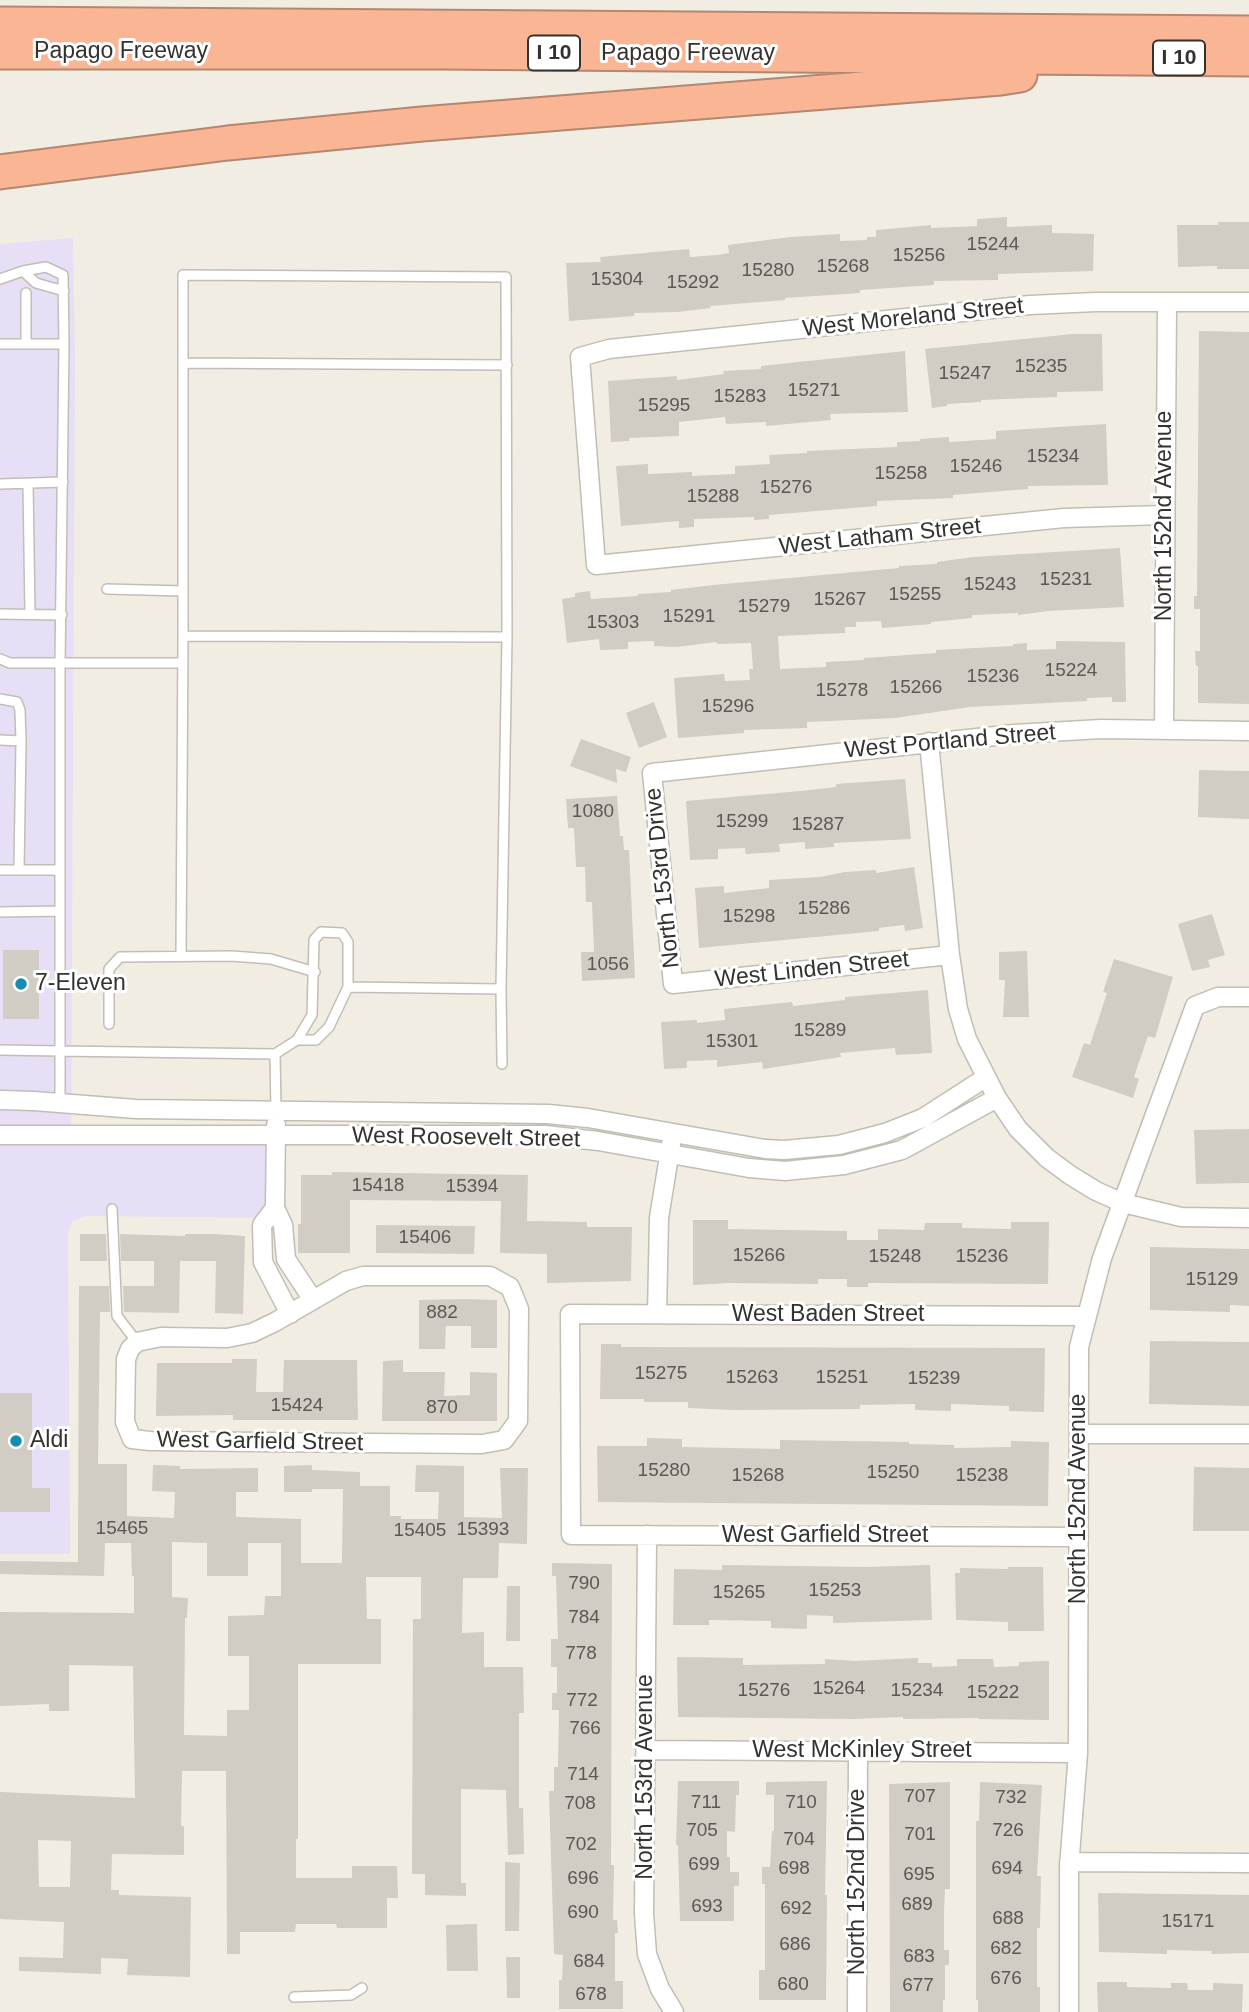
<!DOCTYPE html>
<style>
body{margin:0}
canvas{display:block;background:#f1ede3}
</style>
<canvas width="1249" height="2012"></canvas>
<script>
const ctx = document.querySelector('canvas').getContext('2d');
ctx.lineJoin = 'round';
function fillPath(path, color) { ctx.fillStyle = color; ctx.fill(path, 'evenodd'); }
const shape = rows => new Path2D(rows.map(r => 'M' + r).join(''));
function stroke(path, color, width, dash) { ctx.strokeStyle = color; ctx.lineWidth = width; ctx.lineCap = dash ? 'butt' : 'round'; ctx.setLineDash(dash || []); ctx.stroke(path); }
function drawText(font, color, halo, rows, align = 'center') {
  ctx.font = font + ' Arial,sans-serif'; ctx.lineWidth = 6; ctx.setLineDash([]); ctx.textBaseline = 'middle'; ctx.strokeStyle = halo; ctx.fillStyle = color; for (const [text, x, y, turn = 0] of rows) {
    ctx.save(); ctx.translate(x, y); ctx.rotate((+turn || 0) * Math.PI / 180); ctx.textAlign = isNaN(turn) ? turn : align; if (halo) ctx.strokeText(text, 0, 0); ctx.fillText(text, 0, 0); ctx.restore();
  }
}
fillPath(shape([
 [73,238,75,360,71,1145,273,1143,274,1218,86,1216,72,1221,68,1234,70,1554,0,1554,0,244]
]), '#e6dff5');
fillPath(shape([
 [1007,217,1007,227,1052,225,1052,233,1094,234,1093,271,998,274,998,280,934,281,934,285,860,290,860,293,785,298,785,300,710,306,711,308,677,312,634,313,634,316,569,321,566,263,601,262,600,257,689,249,690,257,717,255,729,253,728,245,791,237,840,234,840,241,867,240,867,237,876,237,876,230,931,225,931,228,977,226,977,219],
 [1218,222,1249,222,1249,269,1217,269,1217,266,1178,267,1177,225,1218,225],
 [1199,331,1249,332,1249,704,1198,703,1198,666,1196,666,1195,651,1200,651,1200,609,1194,609,1194,596,1197,596],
 [1073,334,1102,334,1103,391,1057,392,1057,397,981,400,981,402,947,404,947,406,932,408,925,349],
 [905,351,908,412,830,414,831,420,766,426,766,422,726,424,725,417,679,422,679,436,629,438,629,441,611,442,608,381,677,376,677,380,724,374,723,371,761,369,761,366,798,362],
 [1106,424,1108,485,1028,486,1028,489,953,495,953,498,877,501,877,506,769,515,769,519,754,520,754,517,694,519,694,527,679,528,679,521,621,526,616,466,648,464,648,474,692,472,692,476,735,474,735,466,770,464,769,455,807,453,807,451,897,447,897,442,920,441,920,439,949,437,949,442,996,439,996,431],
 [1120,548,1124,607,1048,611,1018,615,1018,613,972,615,972,618,931,622,931,624,882,628,881,621,856,622,856,627,845,627,845,633,778,636,780,669,826,667,826,662,864,660,864,658,936,653,936,650,1013,646,1013,644,1027,643,1027,650,1056,649,1056,641,1125,642,1126,702,1112,702,1112,697,1087,698,1087,701,970,707,895,718,807,722,807,728,744,730,744,733,678,738,674,678,724,674,725,681,750,680,749,669,753,669,751,643,717,644,716,642,677,647,654,646,654,641,628,642,628,649,600,650,599,639,567,643,562,599,575,597,575,593,590,591,591,599,638,596,638,594,671,592,671,590,713,585,899,568,899,566,937,564,937,562,973,557],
 [654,702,667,737,639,748,626,713],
 [581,739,631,757,626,772,616,769,617,783,570,766],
 [1199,770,1249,771,1249,819,1198,817],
 [905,779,911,839,834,843,834,847,805,849,805,842,779,844,780,852,746,854,745,848,718,849,718,859,690,860,686,801,801,791,836,787,836,784],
 [617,796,620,836,623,836,624,850,629,850,635,978,582,981,581,952,594,952,592,902,586,902,585,867,576,867,574,828,568,828,566,799],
 [914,867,923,928,905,931,904,925,879,928,879,931,699,948,695,888,724,886,724,893,769,888,769,880,820,877,845,872,876,870,876,873],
 [1212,914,1225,955,1208,960,1210,967,1192,971,1178,924],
 [3,950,39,950,39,1019,3,1019],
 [1027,951,1029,1017,1003,1017,1005,980,999,980,999,952],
 [1114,959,1173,977,1155,1038,1148,1036,1134,1077,1139,1079,1133,1098,1072,1077,1084,1043,1090,1045,1107,993,1103,992],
 [928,990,932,1053,896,1055,895,1048,840,1053,841,1057,763,1069,762,1062,717,1067,717,1060,687,1061,687,1068,664,1069,661,1022,697,1020,697,1023,725,1020,724,1009,792,1002,793,1006,845,1000,845,997],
 [1249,1129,1249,1183,1196,1184,1194,1130],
 [332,1172,528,1175,527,1221,587,1222,587,1227,632,1227,631,1281,547,1283,547,1254,500,1253,501,1201,350,1200,350,1253,298,1253,298,1224,301,1224,301,1175,332,1175],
 [693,1220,728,1220,728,1229,847,1231,847,1240,878,1240,878,1229,924,1230,925,1223,962,1223,962,1228,1011,1229,1011,1222,1049,1222,1048,1284,868,1283,868,1287,847,1287,847,1279,818,1279,818,1284,728,1283,693,1285],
 [376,1225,475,1226,474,1254,376,1253],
 [80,1234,106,1234,107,1261,80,1261],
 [120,1234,185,1236,185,1234,213,1234,245,1236,243,1314,215,1313,216,1261,180,1261,179,1313,124,1312,123,1286,154,1286,154,1261,121,1261],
 [1150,1247,1249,1249,1249,1306,1230,1305,1230,1312,1150,1310],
 [79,1286,109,1286,110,1312,100,1312,98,1464,127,1464,127,1516,174,1518,175,1492,152,1491,153,1465,180,1466,180,1469,258,1468,258,1492,236,1492,236,1517,301,1519,301,1563,342,1563,343,1489,312,1489,312,1492,284,1492,284,1466,312,1465,312,1470,360,1472,360,1486,390,1486,390,1516,401,1516,401,1519,438,1519,439,1492,415,1492,416,1465,464,1466,464,1517,502,1518,500,1468,528,1468,527,1544,499,1543,498,1578,463,1578,462,1633,484,1632,484,1667,523,1667,524,1713,519,1713,519,1808,523,1808,524,1854,508,1855,506,1790,461,1789,461,1883,466,1883,466,1896,425,1895,425,1874,412,1874,413,1619,421,1619,421,1577,366,1577,367,1619,381,1619,381,1664,298,1664,298,1839,296,1839,296,1878,352,1878,352,1866,397,1866,398,1898,387,1898,387,1928,337,1928,336,1924,296,1924,295,1932,240,1932,240,1954,227,1954,226,1771,182,1771,181,1826,184,1826,184,1855,112,1854,111,1890,119,1890,119,1895,191,1897,190,1977,127,1975,128,1959,101,1958,101,1974,19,1971,19,1957,63,1958,64,1922,0,1919,0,1792,135,1798,133,1666,69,1665,69,1711,49,1711,49,1704,0,1706,0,1612,134,1613,134,1576,132,1576,131,1543,105,1543,104,1576,0,1574,0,1561,78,1562],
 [172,1542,207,1543,207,1576,248,1576,248,1543,281,1543,281,1596,265,1596,264,1615,228,1616,228,1656,249,1656,249,1710,227,1710,227,1736,184,1735,185,1618,187,1618,188,1598,172,1597],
 [38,1840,71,1841,70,1887,39,1887],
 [465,1299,497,1300,497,1348,471,1348,471,1326,446,1326,445,1349,419,1349,419,1300],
 [1150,1341,1249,1342,1249,1406,1149,1404],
 [601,1344,621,1344,621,1347,1045,1348,1044,1412,1009,1411,1009,1406,951,1404,951,1411,915,1410,915,1404,860,1405,860,1409,734,1410,688,1408,688,1402,644,1402,644,1399,600,1399],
 [232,1359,257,1359,256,1392,283,1392,284,1360,357,1360,358,1420,233,1420,233,1415,156,1416,157,1363,232,1363],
 [403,1360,403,1372,445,1372,444,1396,470,1395,470,1372,497,1373,497,1421,382,1421,383,1361],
 [0,1393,32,1393,32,1488,50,1488,50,1512,0,1512],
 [647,1438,682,1439,682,1447,780,1449,780,1440,909,1442,909,1444,954,1445,954,1448,1011,1447,1011,1441,1049,1442,1048,1506,598,1502,597,1446,647,1446],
 [1194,1467,1249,1468,1249,1531,1193,1531],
 [552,1563,612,1564,611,1865,614,1865,613,1920,617,1920,618,1933,615,1933,615,1981,623,1981,623,2009,559,2009,559,1980,562,1980,563,1955,554,1954,549,1791,554,1791,554,1767,558,1767,559,1710,552,1710,552,1693,557,1693,557,1667,551,1667,551,1639,558,1639,556,1576,552,1576],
 [722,1565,868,1567,930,1565,932,1620,833,1623,833,1616,807,1615,807,1629,771,1628,771,1621,709,1620,709,1625,673,1625,674,1569,722,1570],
 [1008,1567,1043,1567,1044,1631,1008,1631,1008,1622,956,1620,955,1573,960,1573,960,1568,1008,1569],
 [507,1586,520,1586,520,1641,506,1641],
 [677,1657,743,1658,743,1665,825,1664,825,1659,854,1661,918,1658,918,1663,932,1663,932,1667,957,1666,957,1659,993,1659,994,1667,1019,1666,1019,1662,1049,1661,1049,1720,978,1719,978,1718,903,1719,903,1717,853,1719,678,1717],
 [678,1781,739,1781,739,1795,736,1795,735,1832,727,1831,727,1857,730,1857,730,1872,739,1872,739,1886,734,1886,734,1921,680,1921,678,1845,676,1845],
 [827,1781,825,1895,827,1895,826,2000,759,2000,759,1970,765,1970,765,1884,762,1884,762,1867,770,1867,772,1831,774,1831,774,1795,766,1795,766,1782],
 [950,1782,950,1889,945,1889,944,1913,944,1950,949,1950,949,1965,945,1965,945,2000,943,2000,943,2012,890,2012,889,1784],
 [980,1782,1042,1785,1037,1876,1041,1876,1040,1928,1037,1928,1037,1987,1040,1987,1040,2012,978,2012,978,2000,976,2000,976,1821,979,1821],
 [505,1862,520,1863,519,1931,505,1931],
 [1098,1893,1249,1895,1249,1953,1211,1954,1212,1951,1167,1950,1167,1954,1099,1952],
 [477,1924,478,1971,447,1971,446,1925],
 [506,1957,520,1957,520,1998,507,1998],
 [1097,1982,1127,1982,1127,1987,1171,1988,1171,1983,1187,1983,1188,1990,1213,1990,1213,1983,1243,1984,1242,2012,1098,2012]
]), '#d1cdc4');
const service = shape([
 [23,271,36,283,64,291],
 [0,279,23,271,46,267,63,275,64,344],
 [26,293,26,344],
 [0,344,64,344,60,663,183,663],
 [183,363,507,365],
 [0,484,63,482],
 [28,484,30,614],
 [107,589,183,591],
 [0,614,62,615],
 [183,636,183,275,506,277,507,637],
 [0,659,10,663,60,663,60,1051,0,1050],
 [0,699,17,702,20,710,21,741],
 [0,740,21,741,19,870],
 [0,870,60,870],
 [0,912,60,911],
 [181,956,183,636,507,637,501,989,348,987],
 [501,989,502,1064],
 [109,1024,109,969,120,957,232,956,271,959,315,972],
 [275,1054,276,1111],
 [60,1103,60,1051,275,1054,297,1040,312,1015,314,940,321,932,342,933,348,942,348,987,329,1027,316,1040,297,1040],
 [112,1209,117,1316,137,1342],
 [294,1997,351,1995,362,1988]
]);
const minor = shape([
 [1164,515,1064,518,596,565,580,357,609,349,1030,305,1096,302,1249,302],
 [1164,730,1167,302],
 [929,742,950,955,958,1009,967,1039,997,1098,1018,1129,1047,1158,1070,1175,1096,1191,1123,1203,1181,1217,1249,1218],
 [950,955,673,984,652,773,1014,734,1101,729,1249,731],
 [0,1100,34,1101,136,1109,548,1114,588,1118,765,1149,784,1150,839,1145,885,1133,923,1118,985,1078],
 [276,1125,275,1208,283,1225,286,1259,313,1300],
 [0,1135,545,1135,598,1141,749,1168,785,1171,844,1165,902,1150,997,1098],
 [275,1208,262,1225,263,1262,290,1314],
 [363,1276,490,1276,510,1287,519,1309,518,1421,504,1440,482,1444,150,1441,132,1439,125,1422,126,1359,130,1349,137,1342,161,1337,227,1338,252,1333,275,1322,346,1281,363,1276],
 [657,1314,659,1218,671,1144],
 [1079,1434,1249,1434],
 [647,1535,644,1914,647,1954,660,1989,674,2012],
 [1079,1537,571,1535,570,1314,1085,1316],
 [647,1750,1078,1753],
 [1069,1862,1249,1863],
 [857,2012,858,1751],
 [1069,2012,1069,1867,1078,1753,1079,1347,1102,1258,1195,1006,1218,997,1249,997]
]);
const motorway = shape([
 [0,24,1249,33],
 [0,52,438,52,1249,59],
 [0,172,228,143,422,124,1001,78,1020,75]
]);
stroke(service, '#c2beb4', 12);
stroke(minor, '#c2beb4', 21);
stroke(motorway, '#b48771', 37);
stroke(service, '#fff', 9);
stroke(minor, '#fff', 18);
stroke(motorway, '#f9b594', 33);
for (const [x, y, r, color] of [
 [21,984,7,"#168caf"],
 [16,1441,7,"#168caf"]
]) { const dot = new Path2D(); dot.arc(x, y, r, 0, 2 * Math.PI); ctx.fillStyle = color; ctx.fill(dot); stroke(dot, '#fff', 2.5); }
drawText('19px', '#5b5954', null, [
 ["15244",993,245],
 ["15256",919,256],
 ["15268",843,267],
 ["15280",768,271],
 ["15304",617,280],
 ["15292",693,283],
 ["15235",1041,367],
 ["15247",965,374],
 ["15271",814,391],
 ["15283",740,397],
 ["15295",664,406],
 ["15234",1053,457],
 ["15246",976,467],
 ["15258",901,474],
 ["15276",786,488],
 ["15288",713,497],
 ["15231",1066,580],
 ["15243",990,585],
 ["15255",915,595],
 ["15267",840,600],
 ["15279",764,607],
 ["15291",689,617],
 ["15303",613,623],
 ["15224",1071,671],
 ["15236",993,677],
 ["15266",916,688],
 ["15278",842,691],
 ["15296",728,707],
 ["1080",593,812],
 ["15299",742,822],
 ["15287",818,825],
 ["15286",824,909],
 ["15298",749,917],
 ["1056",608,965],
 ["15289",820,1031],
 ["15301",732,1042],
 ["15418",378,1186],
 ["15394",472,1187],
 ["15406",425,1238],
 ["15266",759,1256],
 ["15248",895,1257],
 ["15236",982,1257],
 ["15129",1212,1280],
 ["882",442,1313],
 ["15275",661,1374],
 ["15263",752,1378],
 ["15251",842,1378],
 ["15239",934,1379],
 ["15424",297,1406],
 ["870",442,1408],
 ["15280",664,1471],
 ["15250",893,1473],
 ["15268",758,1476],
 ["15238",982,1476],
 ["15465",122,1529],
 ["15393",483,1530],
 ["15405",420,1531],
 ["790",584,1584],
 ["15253",835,1591],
 ["15265",739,1593],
 ["784",584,1618],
 ["778",581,1654],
 ["15264",839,1689],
 ["15276",764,1691],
 ["15234",917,1691],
 ["15222",993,1693],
 ["772",582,1701],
 ["766",585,1729],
 ["714",583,1775],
 ["707",920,1797],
 ["732",1011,1798],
 ["711",706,1803],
 ["710",801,1803],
 ["708",580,1804],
 ["705",702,1831],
 ["726",1008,1831],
 ["701",920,1835],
 ["704",799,1840],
 ["702",581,1845],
 ["699",704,1865],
 ["698",794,1869],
 ["694",1007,1869],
 ["695",919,1875],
 ["696",583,1879],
 ["689",917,1905],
 ["693",707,1907],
 ["692",796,1909],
 ["690",583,1913],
 ["688",1008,1919],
 ["15171",1188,1922],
 ["686",795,1945],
 ["682",1006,1949],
 ["683",919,1957],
 ["684",589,1962],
 ["676",1006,1979],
 ["680",793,1985],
 ["677",918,1986],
 ["678",591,1995]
]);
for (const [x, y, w] of [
 [554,53,52],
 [1179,58,52]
]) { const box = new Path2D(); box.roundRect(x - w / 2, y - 17.5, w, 35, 5); ctx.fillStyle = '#fff'; ctx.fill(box); stroke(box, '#34322f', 2); }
drawText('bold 21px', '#34322f', null, [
 ["I 10",554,53],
 ["I 10",1179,58]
]);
drawText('23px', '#34322f', '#fff', [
 ["Papago Freeway",121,52],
 ["Papago Freeway",688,54],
 ["West Moreland Street",913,318,-6],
 ["North 152nd Avenue",1165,516,-90],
 ["West Latham Street",880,537,-6],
 ["West Portland Street",950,742,-5],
 ["North 153rd Drive",663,878,-96],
 ["West Linden Street",812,970,-6],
 ["West Roosevelt Street",466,1138,1],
 ["West Baden Street",828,1315],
 ["West Garfield Street",260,1442,1],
 ["North 152nd Avenue",1079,1499,-90],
 ["West Garfield Street",825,1536],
 ["West McKinley Street",862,1751],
 ["North 153rd Avenue",646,1777,-90],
 ["North 152nd Drive",858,1882,-90]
]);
drawText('23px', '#34322f', '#fff', [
 ["7-Eleven",35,984],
 ["Aldi",30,1441]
], 'left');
</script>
